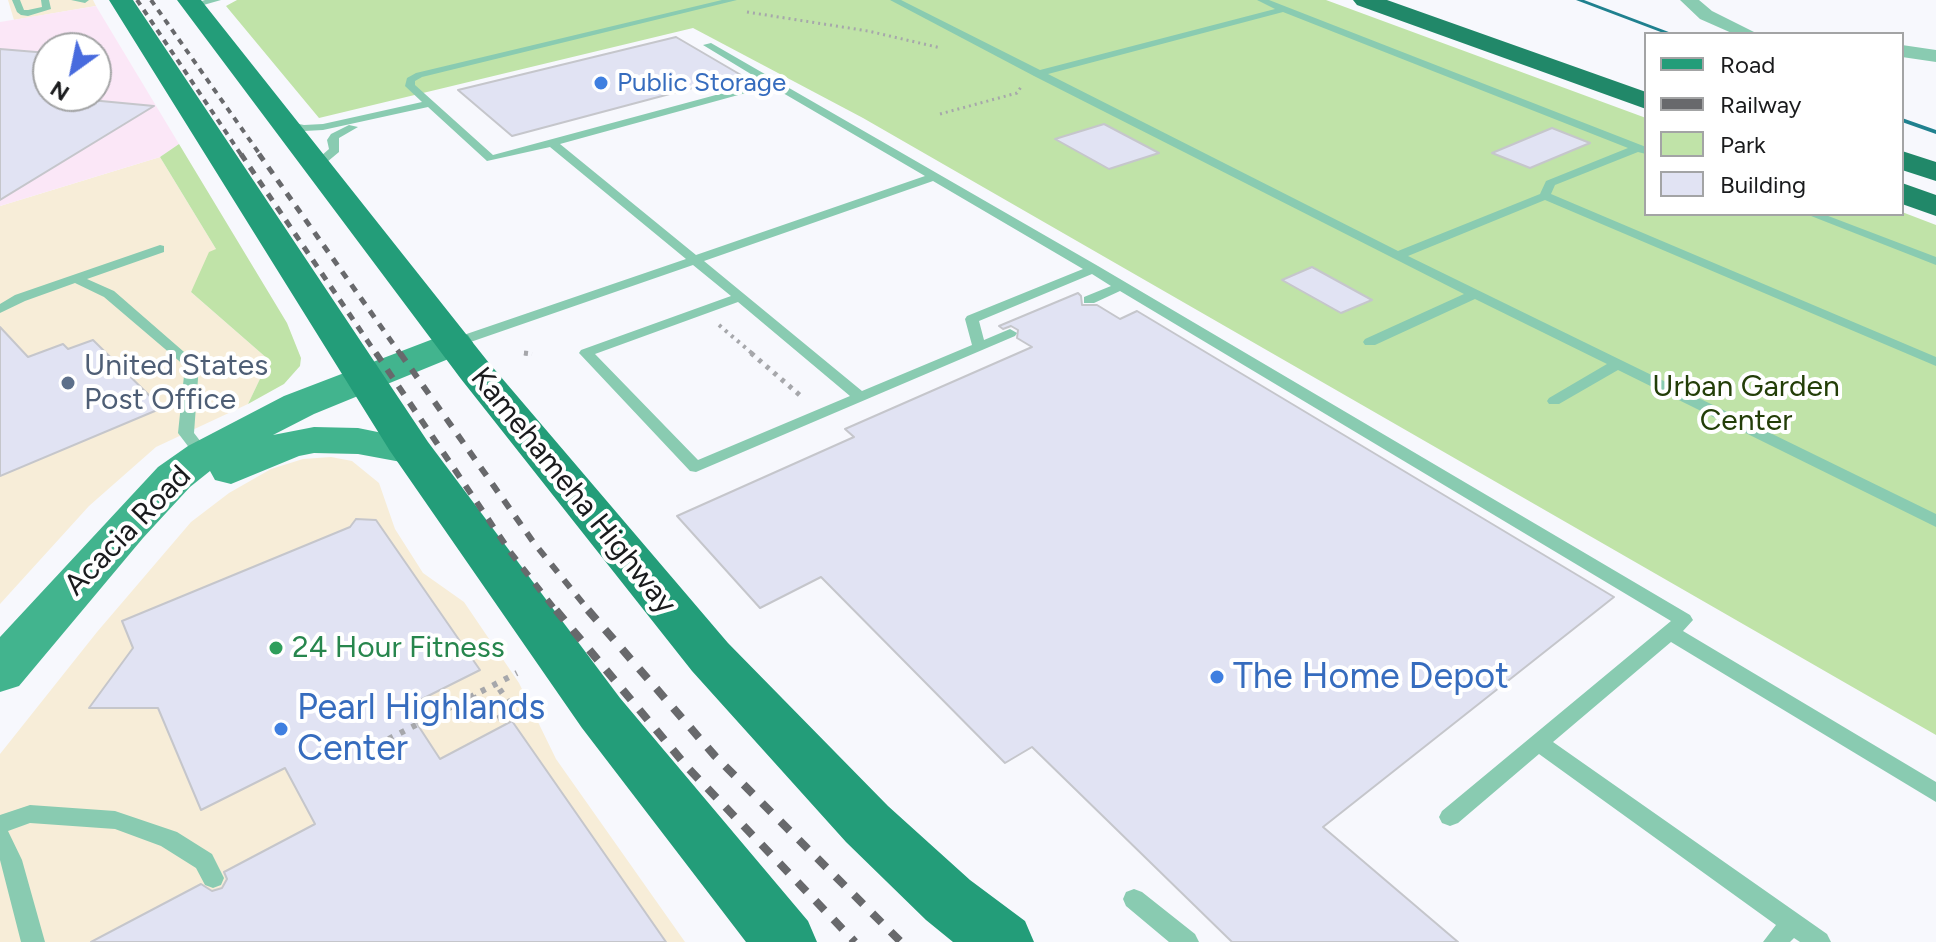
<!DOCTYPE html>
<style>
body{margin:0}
#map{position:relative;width:1936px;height:942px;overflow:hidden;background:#f7f8fd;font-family:Figtree,sans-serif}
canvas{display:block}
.legend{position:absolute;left:1644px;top:32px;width:260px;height:184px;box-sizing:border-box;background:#fff;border:2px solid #a3a4a5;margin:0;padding:10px 14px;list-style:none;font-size:24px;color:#1a1b1d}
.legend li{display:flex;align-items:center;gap:16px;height:40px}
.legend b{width:40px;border:2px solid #a3a4a5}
.north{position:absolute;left:32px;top:32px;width:80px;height:80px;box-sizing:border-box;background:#fff;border:2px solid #a3a4a5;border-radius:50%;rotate:213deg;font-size:22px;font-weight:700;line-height:32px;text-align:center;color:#1a1b1d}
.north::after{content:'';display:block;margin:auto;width:28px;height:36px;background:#486bde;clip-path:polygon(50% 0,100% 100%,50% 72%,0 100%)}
</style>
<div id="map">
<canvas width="1936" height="942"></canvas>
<ul class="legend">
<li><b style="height:10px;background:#239d79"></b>Road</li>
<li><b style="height:10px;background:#68696c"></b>Railway</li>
<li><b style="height:22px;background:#c0e3a8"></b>Park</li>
<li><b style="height:22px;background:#e1e3f3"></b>Building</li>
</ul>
<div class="north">N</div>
</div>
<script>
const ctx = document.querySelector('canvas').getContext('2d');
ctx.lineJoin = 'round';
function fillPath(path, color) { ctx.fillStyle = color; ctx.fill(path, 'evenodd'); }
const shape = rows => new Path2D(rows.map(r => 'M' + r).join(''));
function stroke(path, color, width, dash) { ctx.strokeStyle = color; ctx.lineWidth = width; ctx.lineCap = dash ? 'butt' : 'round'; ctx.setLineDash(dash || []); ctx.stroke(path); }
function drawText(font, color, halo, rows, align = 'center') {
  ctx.font = font + ' Figtree,sans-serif'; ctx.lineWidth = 8; ctx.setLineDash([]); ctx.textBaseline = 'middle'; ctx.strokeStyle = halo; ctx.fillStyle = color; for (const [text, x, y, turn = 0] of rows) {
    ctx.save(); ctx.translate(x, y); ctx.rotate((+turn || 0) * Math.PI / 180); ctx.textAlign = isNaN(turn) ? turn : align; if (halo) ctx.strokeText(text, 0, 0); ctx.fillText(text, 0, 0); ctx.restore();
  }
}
fillPath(shape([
 [8,0,93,0,96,6,14,20],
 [160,157,216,249,191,292,269,360,248,404,156,447,89,506,0,604,0,206],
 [331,457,352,461,379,483,395,529,423,573,464,602,519,683,556,759,685,942,0,942,0,754,97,632,191,522,229,493,271,469,303,459]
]), '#f7edd8');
fillPath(shape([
 [96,6,179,144,160,157,0,206,0,22],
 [48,48,96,48,96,96,48,96]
]), '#fbe7f7');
fillPath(shape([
 [237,0,1326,0,1646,118,1646,214,1902,212,1936,225,1936,735,863,118,693,28,319,118,226,6],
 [179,144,287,323,301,358,300,366,284,384,248,404,269,360,191,292,209,252,216,249,160,157]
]), '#c0e3a8');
fillPath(shape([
 [1576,0,1584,0,1674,34,1666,34,1576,0],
 [1902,118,1936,130,1936,134,1902,122,1902,118]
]), '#20818f');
const building = shape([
 [676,37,741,75,512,136,458,90,676,37],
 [0,49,48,53,48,96,154,106,0,200,0,49],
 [1104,124,1159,153,1109,169,1055,139,1104,124],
 [1552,128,1590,143,1530,168,1492,153,1552,128],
 [1312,267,1372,300,1341,313,1282,280,1312,267],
 [1078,293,1081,296,1082,305,1097,305,1120,319,1137,311,1614,597,1323,827,1458,942,1232,942,1032,747,1005,763,821,577,760,608,677,516,854,437,845,429,1032,347,1017,338,1018,330,1011,326,1003,329,999,326,1078,293],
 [0,327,28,357,63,344,68,349,93,340,162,408,0,476,0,327],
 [356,519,376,520,480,670,406,707,440,759,512,721,666,942,91,942,201,884,212,891,222,888,227,879,224,872,315,824,285,768,201,810,158,708,89,708,133,648,122,621,350,527,356,519]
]);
fillPath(building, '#e1e3f3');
stroke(building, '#c5c6cb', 2);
stroke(shape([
 [747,12,868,31,941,48],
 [940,114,1017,93,1021,87]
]), '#a6a7ab', 3, [2, 4]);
stroke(shape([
 [719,325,754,355],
 [524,353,532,354]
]), '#a6a7ab', 4, [3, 5]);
stroke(shape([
 [524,353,532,354],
 [751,353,802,397]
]), '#a6a7ab', 5, [4, 6]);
stroke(shape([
 [473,696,491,722,514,710,496,684],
 [377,745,517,673]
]), '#a6a7ab', 6, [5, 8]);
fillPath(shape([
 [12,0,20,0,24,10,28,10,42,7,41,0,49,0,51,9,28,16,21,15,17,12,12,0],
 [71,0,89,0,85,3,71,0],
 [205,0,221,0,193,8,189,5,205,0],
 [722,0,737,0,422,77,415,81,415,85,493,155,764,82,703,45,711,43,1098,266,1690,615,1693,620,1683,631,1936,782,1936,802,1671,642,1553,742,1827,934,1831,942,1800,942,1794,938,1790,942,1763,942,1776,925,1539,754,1458,823,1450,826,1442,823,1439,817,1442,811,1671,621,1120,291,1094,303,1084,303,1084,297,1111,286,1092,274,979,321,984,340,1010,329,1017,333,1015,336,696,472,690,471,579,353,581,350,731,296,693,265,459,346,449,346,447,343,449,340,686,259,550,147,487,161,428,107,323,130,304,131,280,124,285,121,304,125,323,124,422,102,405,86,407,78,416,73,722,0],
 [771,86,925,176,696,255,560,144,771,86],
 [933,181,1083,269,967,316,965,319,972,345,862,391,704,261,933,181],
 [738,302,850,396,698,460,595,354,738,302],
 [890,0,901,0,1040,70,1275,9,1257,0,1269,0,1646,147,1646,154,1638,152,1555,185,1551,194,1936,357,1936,366,1545,200,1408,256,1936,514,1936,527,1618,370,1559,404,1549,404,1547,401,1549,398,1607,364,1475,299,1375,345,1365,345,1363,342,1365,339,1464,294,1034,76,890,0],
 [1283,12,1628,148,1546,181,1540,194,1398,251,1048,74,1283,12],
 [349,125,358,127,339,138,339,152,321,167,313,167,313,163,329,149,327,140,331,134,349,125],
 [1806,214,1823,214,1936,257,1936,265,1806,214],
 [160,245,164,246,164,252,87,279,114,291,199,365,194,433,211,455,203,460,197,458,178,433,185,366,104,297,75,283,25,301,0,313,0,304,15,295,160,245],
 [30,805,115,811,177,832,212,854,224,878,221,885,213,888,205,885,196,868,161,846,115,829,30,823,8,831,22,860,45,942,21,942,0,860,0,815,30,805],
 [1134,889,1142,892,1195,934,1199,942,1169,942,1126,906,1123,899,1126,892,1134,889]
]), '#89cbb1');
fillPath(shape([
 [1680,0,1699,0,1712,11,1758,34,1734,34,1700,19,1680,0],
 [1902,45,1936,50,1936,62,1902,57,1902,45]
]), '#89cbb1');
fillPath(shape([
 [454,331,468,335,473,343,468,351,314,414,273,435,314,427,358,428,427,442,434,451,427,460,412,464,358,454,314,453,299,456,231,484,215,480,210,471,190,487,143,538,19,686,0,692,0,637,158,467,188,446,284,396,454,331]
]), '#42b48e');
fillPath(shape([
 [109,0,133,0,428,442,620,698,808,921,817,942,746,942,582,728,390,451,109,0],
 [177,0,201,0,489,363,728,643,888,806,970,880,1025,921,1034,942,953,942,926,920,846,842,692,671,461,379,177,0]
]), '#239d79');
fillPath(shape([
 [1353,0,1387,0,1646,92,1646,109,1357,5,1353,0],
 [1902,151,1936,162,1936,181,1902,170,1902,151],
 [1902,183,1936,195,1936,216,1902,204,1902,183]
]), '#218869');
stroke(shape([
 [137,0,242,156],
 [151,0,261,156]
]), '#68696c', 4, [6, 6]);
stroke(shape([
 [241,154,377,355],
 [259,154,401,355]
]), '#68696c', 5, [8, 8]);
stroke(shape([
 [376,353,511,553,557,612],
 [400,353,534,543,590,612]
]), '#68696c', 6, [10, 10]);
stroke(shape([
 [556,610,688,768,855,942],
 [588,610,715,756,901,942]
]), '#68696c', 8, [13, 13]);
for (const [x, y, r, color] of [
 [601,83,8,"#3f7fe0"],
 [68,383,8,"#5c6f8a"],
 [276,648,8,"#2e9e5b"],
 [1217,677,8,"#3f7fe0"],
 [281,729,8,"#3f7fe0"]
]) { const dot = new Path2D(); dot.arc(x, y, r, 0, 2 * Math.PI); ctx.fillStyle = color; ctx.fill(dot); stroke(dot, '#fff', 3); }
drawText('26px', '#366cbe', '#fff', [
 ["Public Storage",617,83]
], 'left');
drawText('30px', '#4e5e75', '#fff', [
 ["United States",84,366],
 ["Post Office",84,400]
], 'left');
drawText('30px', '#233e08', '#fff', [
 ["Urban Garden",1746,387],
 ["Center",1746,421]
]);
drawText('30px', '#1a1b1d', '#fff', [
 ["Kamehameha Highway",573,491,51],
 ["Acacia Road",128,531,-46]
]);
drawText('30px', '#27864d', '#fff', [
 ["24 Hour Fitness",292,648]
], 'left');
drawText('36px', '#366cbe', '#fff', [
 ["The Home Depot",1233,677],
 ["Pearl Highlands",297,708],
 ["Center",297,749]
], 'left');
</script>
